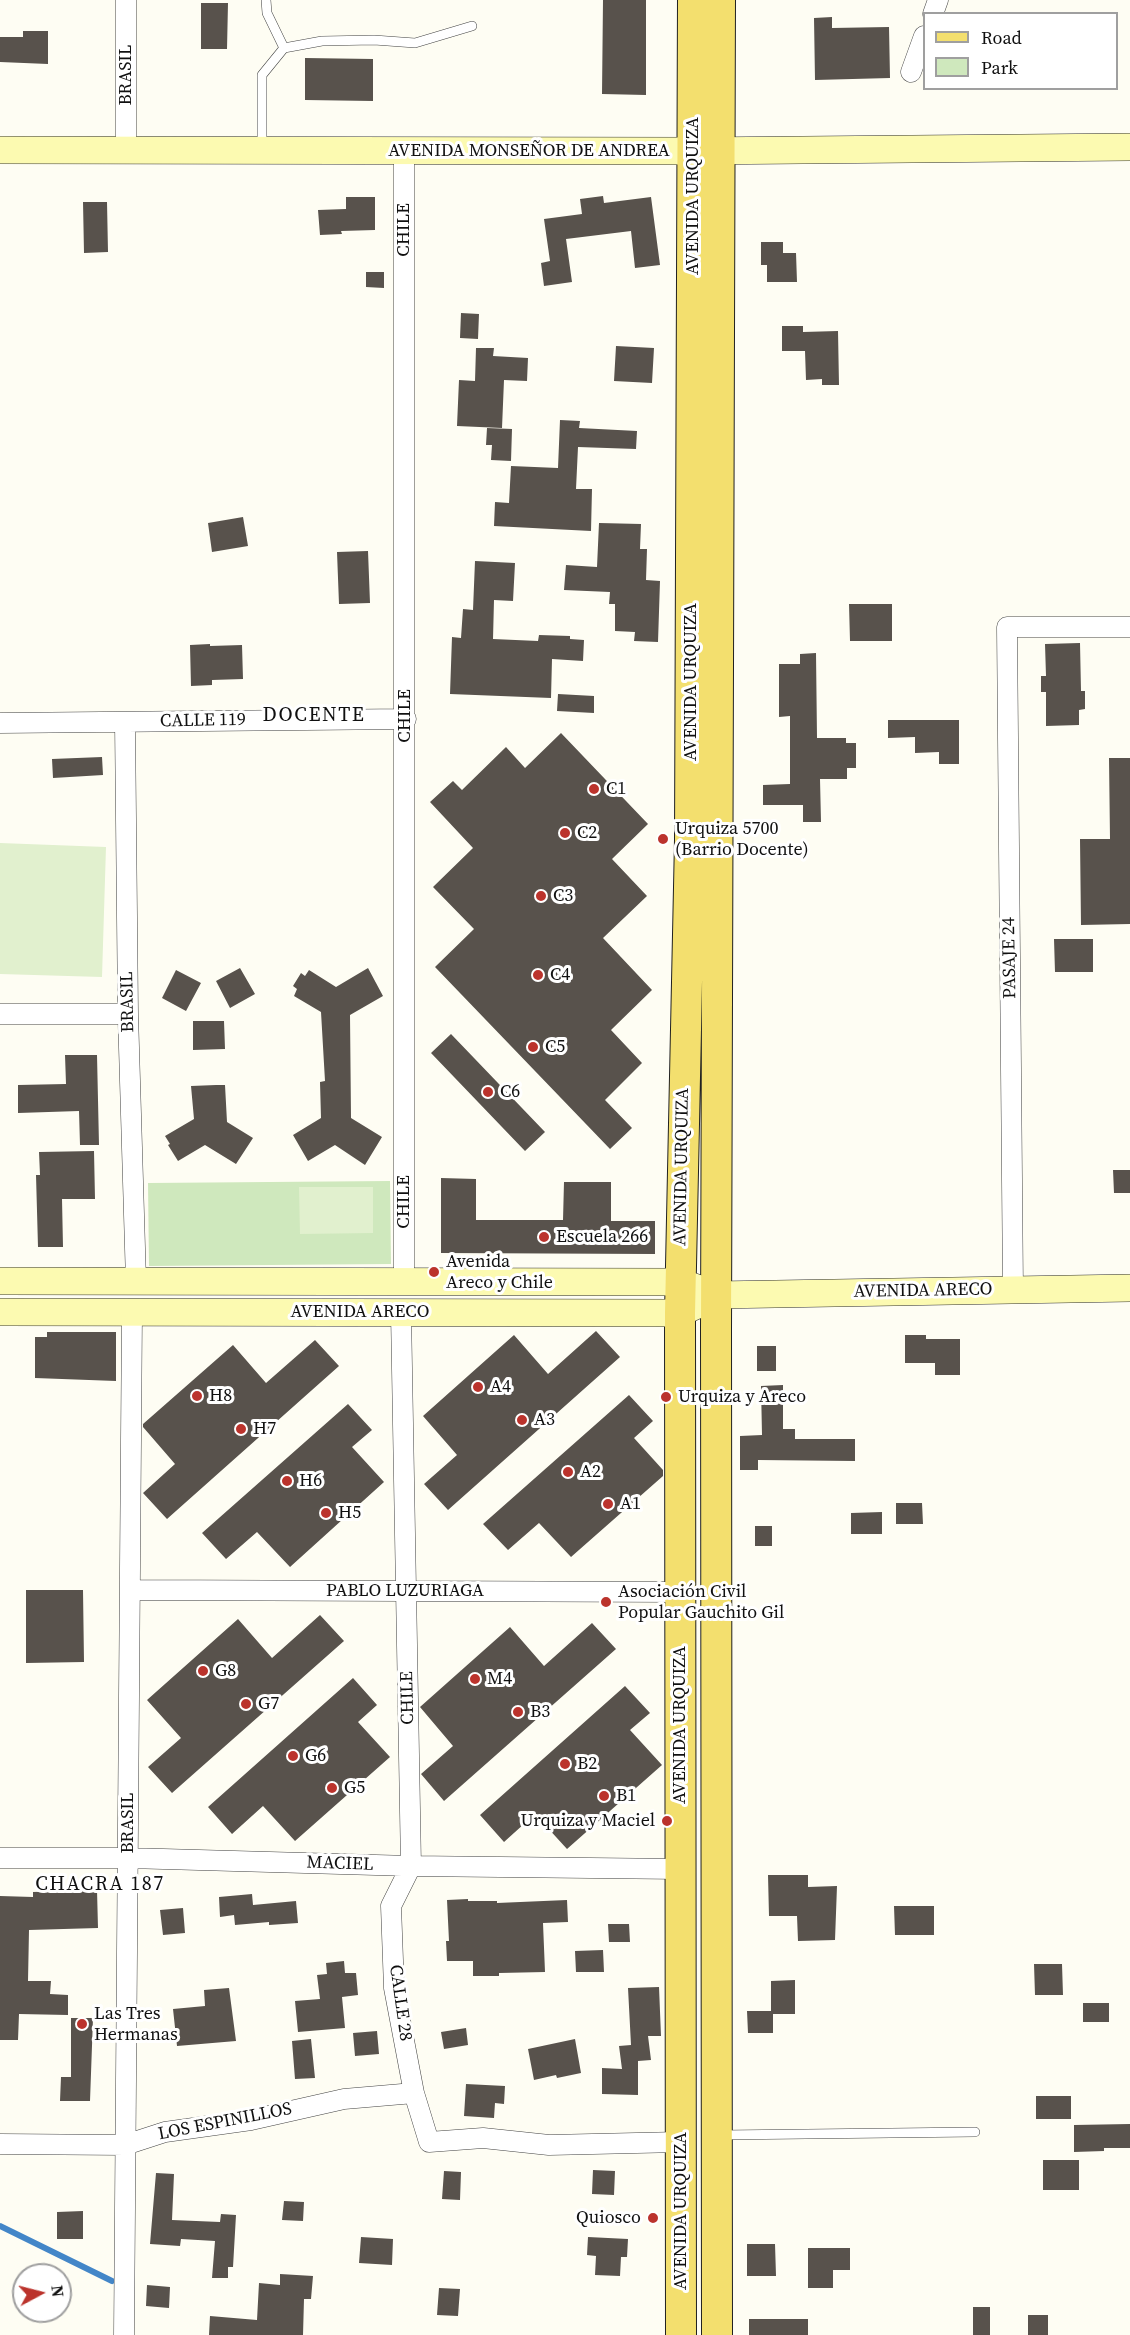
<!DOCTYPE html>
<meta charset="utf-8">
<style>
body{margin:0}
#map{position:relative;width:1130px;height:2335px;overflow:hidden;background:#fefdf3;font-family:"Source Serif 4",serif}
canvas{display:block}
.legend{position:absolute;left:923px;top:12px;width:195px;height:78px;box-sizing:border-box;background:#fff;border:2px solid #9f9f9f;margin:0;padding:8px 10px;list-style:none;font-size:18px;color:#101010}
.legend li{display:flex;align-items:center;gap:12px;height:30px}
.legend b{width:30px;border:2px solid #9f9f9f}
.north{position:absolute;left:12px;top:2263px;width:60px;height:60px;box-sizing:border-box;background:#fff;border:2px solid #9f9f9f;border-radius:50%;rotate:83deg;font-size:16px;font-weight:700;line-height:24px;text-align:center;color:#101010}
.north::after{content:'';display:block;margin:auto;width:21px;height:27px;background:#bb332c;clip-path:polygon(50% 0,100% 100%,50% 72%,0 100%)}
</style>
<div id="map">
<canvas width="1130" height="2335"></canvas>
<ul class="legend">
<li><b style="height:8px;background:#f3df6e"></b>Road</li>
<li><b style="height:16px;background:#cfe8bd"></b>Park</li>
</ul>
<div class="north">N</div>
</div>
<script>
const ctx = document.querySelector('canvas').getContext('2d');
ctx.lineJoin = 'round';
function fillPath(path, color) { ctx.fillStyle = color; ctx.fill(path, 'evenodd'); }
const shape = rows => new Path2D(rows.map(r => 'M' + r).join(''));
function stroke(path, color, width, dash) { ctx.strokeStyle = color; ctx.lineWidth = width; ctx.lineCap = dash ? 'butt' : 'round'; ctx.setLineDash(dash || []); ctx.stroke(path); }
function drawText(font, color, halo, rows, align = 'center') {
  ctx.font = font + ' "Source Serif 4",serif'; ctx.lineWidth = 6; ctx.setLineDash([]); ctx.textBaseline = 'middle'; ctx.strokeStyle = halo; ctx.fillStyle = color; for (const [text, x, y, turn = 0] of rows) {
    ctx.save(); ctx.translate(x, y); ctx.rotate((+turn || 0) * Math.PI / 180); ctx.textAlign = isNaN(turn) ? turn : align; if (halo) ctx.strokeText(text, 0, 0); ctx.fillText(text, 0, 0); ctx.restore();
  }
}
fillPath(shape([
 [390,1181,391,1264,149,1266,148,1183]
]), '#cfe8bd');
fillPath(shape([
 [0,843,106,847,102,977,0,974],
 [299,1187,373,1187,373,1233,300,1234]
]), '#e1f0ce');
stroke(shape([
 [0,2226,112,2281]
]), '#4386c8', 6);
fillPath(shape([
 [603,0,646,0,646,95,602,94],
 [201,3,228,3,227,49,201,49],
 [832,17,832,28,889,27,890,78,815,80,814,18],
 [23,31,48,31,48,64,0,62,0,37,23,37],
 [305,58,373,59,373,101,305,100],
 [603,196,604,203,651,197,660,265,635,268,631,231,566,239,572,282,544,286,541,263,550,261,544,219,582,214,580,199],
 [346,197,375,197,375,230,341,231,342,234,320,235,318,210,346,209],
 [83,202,107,202,108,252,84,253],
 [761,242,783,242,783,253,796,253,797,282,767,282,767,265,761,265],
 [366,272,384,272,384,288,366,287],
 [461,313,479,314,478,339,460,338],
 [782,326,803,326,803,332,838,331,839,385,822,385,822,379,806,380,805,351,782,351],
 [616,346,654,348,652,383,614,381],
 [476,348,494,348,493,356,528,358,527,381,504,380,502,428,457,426,459,380,475,381],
 [560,420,580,421,579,428,637,431,636,449,578,447,576,489,592,489,591,531,494,526,495,502,509,503,511,466,558,468],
 [487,428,512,429,511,461,491,460,492,445,486,445],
 [243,517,248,546,212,552,208,523],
 [599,523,641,524,640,549,647,549,646,580,660,581,658,642,634,641,635,632,615,631,615,604,609,604,610,592,564,590,566,565,597,567],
 [368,551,370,603,339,604,337,552],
 [475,561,515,563,513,601,494,600,493,639,538,641,539,635,570,636,570,639,584,640,583,661,552,659,551,698,450,694,452,637,461,638,463,609,473,610],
 [849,604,892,604,892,641,850,641],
 [1080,643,1081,691,1085,691,1085,709,1079,710,1079,725,1046,726,1046,692,1041,692,1041,676,1046,676,1045,644],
 [210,644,210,646,242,645,243,679,212,680,212,685,191,686,190,645],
 [816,653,817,738,846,738,846,743,856,743,856,768,847,768,847,779,820,779,821,822,803,822,803,805,763,805,763,785,790,784,790,716,779,717,779,664,800,664,800,654],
 [558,694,594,696,594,713,557,711],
 [888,720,959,720,959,764,939,764,939,752,915,753,915,737,888,738],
 [561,733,648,824,612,859,647,896,603,938,652,990,611,1030,642,1063,605,1100,632,1128,610,1149,435,967,474,929,433,887,473,848,430,802,453,781,462,790,506,747,525,768],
 [102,757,103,775,53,778,52,759],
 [1109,758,1130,758,1130,924,1081,925,1080,839,1110,839],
 [1054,939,1093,939,1093,972,1055,972],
 [240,968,255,994,230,1008,216,981],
 [368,968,383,996,350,1015,351,1118,382,1137,365,1165,335,1145,308,1161,293,1135,321,1118,320,1082,325,1081,321,1012,294,996,297,989,293,986,301,973,305,976,309,970,336,987],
 [176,970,201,983,186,1011,162,998],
 [193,1021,224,1021,225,1049,193,1050],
 [451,1034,545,1132,525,1151,431,1053],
 [65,1055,97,1055,99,1145,80,1145,79,1111,18,1113,18,1085,66,1084],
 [216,1085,225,1085,227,1122,253,1138,236,1164,205,1145,178,1161,168,1145,170,1144,165,1136,194,1119,191,1086],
 [94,1151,95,1199,62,1199,63,1247,38,1247,36,1175,40,1175,39,1152],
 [1113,1170,1130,1170,1130,1193,1114,1193],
 [441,1178,476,1179,476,1220,563,1220,564,1182,611,1182,611,1221,655,1221,655,1254,441,1253],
 [596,1331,620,1357,448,1510,424,1484,457,1455,423,1416,514,1335,548,1374],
 [47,1332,116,1332,116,1381,35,1378,35,1337,47,1337],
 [905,1335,926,1335,926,1339,960,1339,960,1375,935,1375,935,1363,905,1363],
 [315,1340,339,1366,167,1519,143,1493,175,1464,143,1427,143,1424,233,1345,266,1383],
 [757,1346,776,1346,776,1371,757,1371],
 [783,1385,783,1429,795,1429,795,1439,855,1439,855,1461,758,1460,758,1470,740,1470,740,1436,762,1435,761,1386],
 [629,1395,653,1421,634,1438,663,1470,663,1476,571,1557,539,1523,508,1550,483,1524],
 [348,1404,372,1430,352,1447,384,1482,290,1567,257,1532,226,1559,202,1533],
 [896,1503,922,1503,923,1524,896,1524],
 [882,1512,882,1534,851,1534,851,1513],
 [755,1526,772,1526,772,1546,755,1546],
 [26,1590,83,1590,84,1662,26,1663],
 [320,1615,344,1641,172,1793,148,1767,181,1738,147,1700,238,1619,272,1658],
 [592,1623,616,1649,444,1801,421,1774,453,1746,420,1707,510,1627,544,1666],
 [353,1678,377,1705,358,1722,390,1757,295,1841,263,1806,232,1834,208,1807],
 [625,1686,650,1713,630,1730,662,1765,567,1849,535,1814,504,1842,480,1815],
 [768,1875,808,1875,808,1887,837,1886,835,1940,798,1941,797,1916,769,1916],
 [97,1890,98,1928,29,1930,28,1981,51,1981,50,1994,68,1995,68,2015,19,2014,18,2040,0,2040,0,1896,33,1897,33,1892],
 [252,1894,253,1905,296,1901,298,1923,269,1925,269,1922,235,1925,234,1915,220,1917,219,1897],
 [468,1899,468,1901,497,1901,497,1903,567,1900,568,1922,543,1923,545,1972,499,1973,499,1976,473,1976,473,1961,447,1961,446,1941,449,1941,447,1900],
 [894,1906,934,1906,934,1935,895,1935],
 [183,1908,185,1933,163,1935,160,1910],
 [608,1924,629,1924,630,1942,609,1942],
 [603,1950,604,1972,576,1972,575,1951],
 [344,1961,345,1973,356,1973,358,1995,342,1997,345,2028,298,2032,295,2001,320,1999,317,1975,327,1974,326,1963],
 [1034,1964,1062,1964,1063,1995,1035,1995],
 [795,1980,795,2014,773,2014,773,2033,748,2033,747,2011,771,2011,771,1981],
 [659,1987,661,2036,648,2036,651,2060,638,2061,638,2095,602,2094,602,2068,622,2069,619,2046,631,2045,628,1988],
 [229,1988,236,2041,177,2046,173,2009,205,2006,204,1990],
 [1083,2003,1109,2003,1109,2022,1083,2022],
 [71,2018,93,2018,90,2101,60,2101,61,2077,71,2077],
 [466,2028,468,2045,444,2049,441,2032],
 [377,2031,379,2054,355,2056,353,2033],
 [311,2039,315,2078,295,2079,292,2041],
 [575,2039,581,2073,557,2078,556,2075,534,2080,528,2049],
 [466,2084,505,2086,504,2104,495,2103,494,2118,464,2116],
 [1036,2096,1071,2096,1071,2119,1036,2119],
 [1130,2124,1130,2148,1104,2148,1104,2151,1074,2152,1074,2125],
 [1043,2160,1079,2160,1079,2190,1043,2190],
 [593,2170,615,2171,614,2195,592,2194],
 [444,2171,461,2172,460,2200,442,2199],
 [156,2173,174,2174,172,2220,220,2222,221,2214,236,2215,233,2267,228,2267,228,2278,212,2278,215,2241,181,2239,180,2246,150,2244],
 [284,2201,304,2202,303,2221,282,2220],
 [83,2211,83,2239,57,2239,57,2212],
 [361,2237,393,2239,392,2265,359,2263],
 [588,2237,628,2239,627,2257,621,2257,620,2276,595,2275,596,2256,587,2255],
 [747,2244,775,2244,776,2276,747,2276],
 [808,2248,850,2248,850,2270,833,2270,833,2288,808,2288],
 [280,2274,313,2276,311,2299,304,2299,303,2335,209,2335,210,2316,257,2320,259,2283,280,2285],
 [147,2285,170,2287,169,2308,146,2306],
 [439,2288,460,2289,458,2316,437,2315],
 [973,2307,990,2307,990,2335,973,2335],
 [1028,2315,1048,2315,1048,2335,1028,2335],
 [749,2319,808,2319,808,2335,749,2335]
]), '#58524c');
const lane = shape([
 [266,0,267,13,284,48],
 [262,148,262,75,284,48,322,41,374,40,415,43,472,26],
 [722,2135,975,2132]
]);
const street = shape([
 [126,0,126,150],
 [933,14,938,0],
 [911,72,924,36],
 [125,722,128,1014,136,1281],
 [0,723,406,719],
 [0,1014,128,1014],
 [404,1282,404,150],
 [1013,1289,1007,627,1130,627],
 [401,1313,411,1866,391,1906,394,1988,414,2093,429,2142,483,2138,549,2145,680,2142],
 [130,1590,680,1592],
 [0,1858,128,1858,411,1866,680,1869],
 [0,2144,125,2145,165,2132,251,2120,344,2099,414,2093],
 [124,2335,132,1312]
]);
const secondary = shape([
 [0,150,694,151,1130,147],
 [0,1281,680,1282,716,1295,1130,1288],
 [0,1312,680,1313,699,1304]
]);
const primary = shape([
 [681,2335,680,1313,690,840,693,0],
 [717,2335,716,1328,720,0]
]);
stroke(lane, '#434343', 10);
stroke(street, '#434343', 21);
stroke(secondary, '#323232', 28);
stroke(primary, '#212121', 32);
stroke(lane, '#fff', 9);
stroke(street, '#fff', 20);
stroke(secondary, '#fcfab1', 27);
stroke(primary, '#f3df6e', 30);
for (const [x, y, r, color] of [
 [594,789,6,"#bb332c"],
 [565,833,6,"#bb332c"],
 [663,839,6,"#bb332c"],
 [541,896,6,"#bb332c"],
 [538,975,6,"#bb332c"],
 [533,1047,6,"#bb332c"],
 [488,1092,6,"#bb332c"],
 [544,1237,6,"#bb332c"],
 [434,1272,6,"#bb332c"],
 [478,1387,6,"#bb332c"],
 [197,1396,6,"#bb332c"],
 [666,1397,6,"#bb332c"],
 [522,1420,6,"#bb332c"],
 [241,1429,6,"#bb332c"],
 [568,1472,6,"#bb332c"],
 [287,1481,6,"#bb332c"],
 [608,1504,6,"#bb332c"],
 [326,1513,6,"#bb332c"],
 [606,1602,6,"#bb332c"],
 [203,1671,6,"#bb332c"],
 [475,1679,6,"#bb332c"],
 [246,1704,6,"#bb332c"],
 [518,1712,6,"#bb332c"],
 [293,1756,6,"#bb332c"],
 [565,1764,6,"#bb332c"],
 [332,1788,6,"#bb332c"],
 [604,1796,6,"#bb332c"],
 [667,1821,6,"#bb332c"],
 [82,2024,6,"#bb332c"],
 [653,2218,6,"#bb332c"]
]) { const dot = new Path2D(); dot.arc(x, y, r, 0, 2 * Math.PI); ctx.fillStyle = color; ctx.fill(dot); stroke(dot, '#fff', 2); }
drawText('18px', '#101010', '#fff', [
 ["BRASIL",126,75,-90],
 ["AVENIDA MONSEÑOR DE ANDREA",529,151],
 ["AVENIDA URQUIZA",693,196,-90],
 ["CHILE",404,230,-90],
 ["AVENIDA URQUIZA",691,682,-90],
 ["CHILE",405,716,-90],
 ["CALLE 119",203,721,-1],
 ["PASAJE 24",1010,958,-91],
 ["BRASIL",128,1002,-91],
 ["AVENIDA URQUIZA",682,1167,-89],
 ["CHILE",404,1202,-90],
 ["AVENIDA ARECO",923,1291,-1],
 ["AVENIDA ARECO",360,1312],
 ["PABLO LUZURIAGA",405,1591],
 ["CHILE",408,1698,-91],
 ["AVENIDA URQUIZA",680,1725,-90],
 ["BRASIL",128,1823,-90],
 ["MACIEL",340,1864,2],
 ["CALLE 28",400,2003,82],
 ["LOS ESPINILLOS",225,2122,-11],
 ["AVENIDA URQUIZA",681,2211,-90]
]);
drawText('18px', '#101010', '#fff', [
 ["C1",606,789],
 ["Urquiza 5700",675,829],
 ["(Barrio Docente)",675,850],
 ["C2",577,833],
 ["C3",553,896],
 ["C4",550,975],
 ["C5",545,1047],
 ["C6",500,1092],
 ["Escuela 266",556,1237],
 ["Avenida",446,1262],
 ["Areco y Chile",446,1283],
 ["A4",490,1387],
 ["H8",209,1396],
 ["Urquiza y Areco",678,1397],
 ["A3",534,1420],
 ["H7",253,1429],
 ["A2",580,1472],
 ["H6",299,1481],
 ["A1",620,1504],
 ["H5",338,1513],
 ["Asociación Civil",618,1592],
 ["Popular Gauchito Gil",618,1613],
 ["G8",215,1671],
 ["M4",487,1679],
 ["G7",258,1704],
 ["B3",530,1712],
 ["G6",305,1756],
 ["B2",577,1764],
 ["G5",344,1788],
 ["B1",616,1796],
 ["Urquiza y Maciel",655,1821,"right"],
 ["Las Tres",94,2014],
 ["Hermanas",94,2035],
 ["Quiosco",641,2218,"right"]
], 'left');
ctx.letterSpacing = '1.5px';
drawText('20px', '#101010', '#fff', [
 ["DOCENTE",314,716],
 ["CHACRA 187",100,1885]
]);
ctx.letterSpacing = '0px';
</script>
